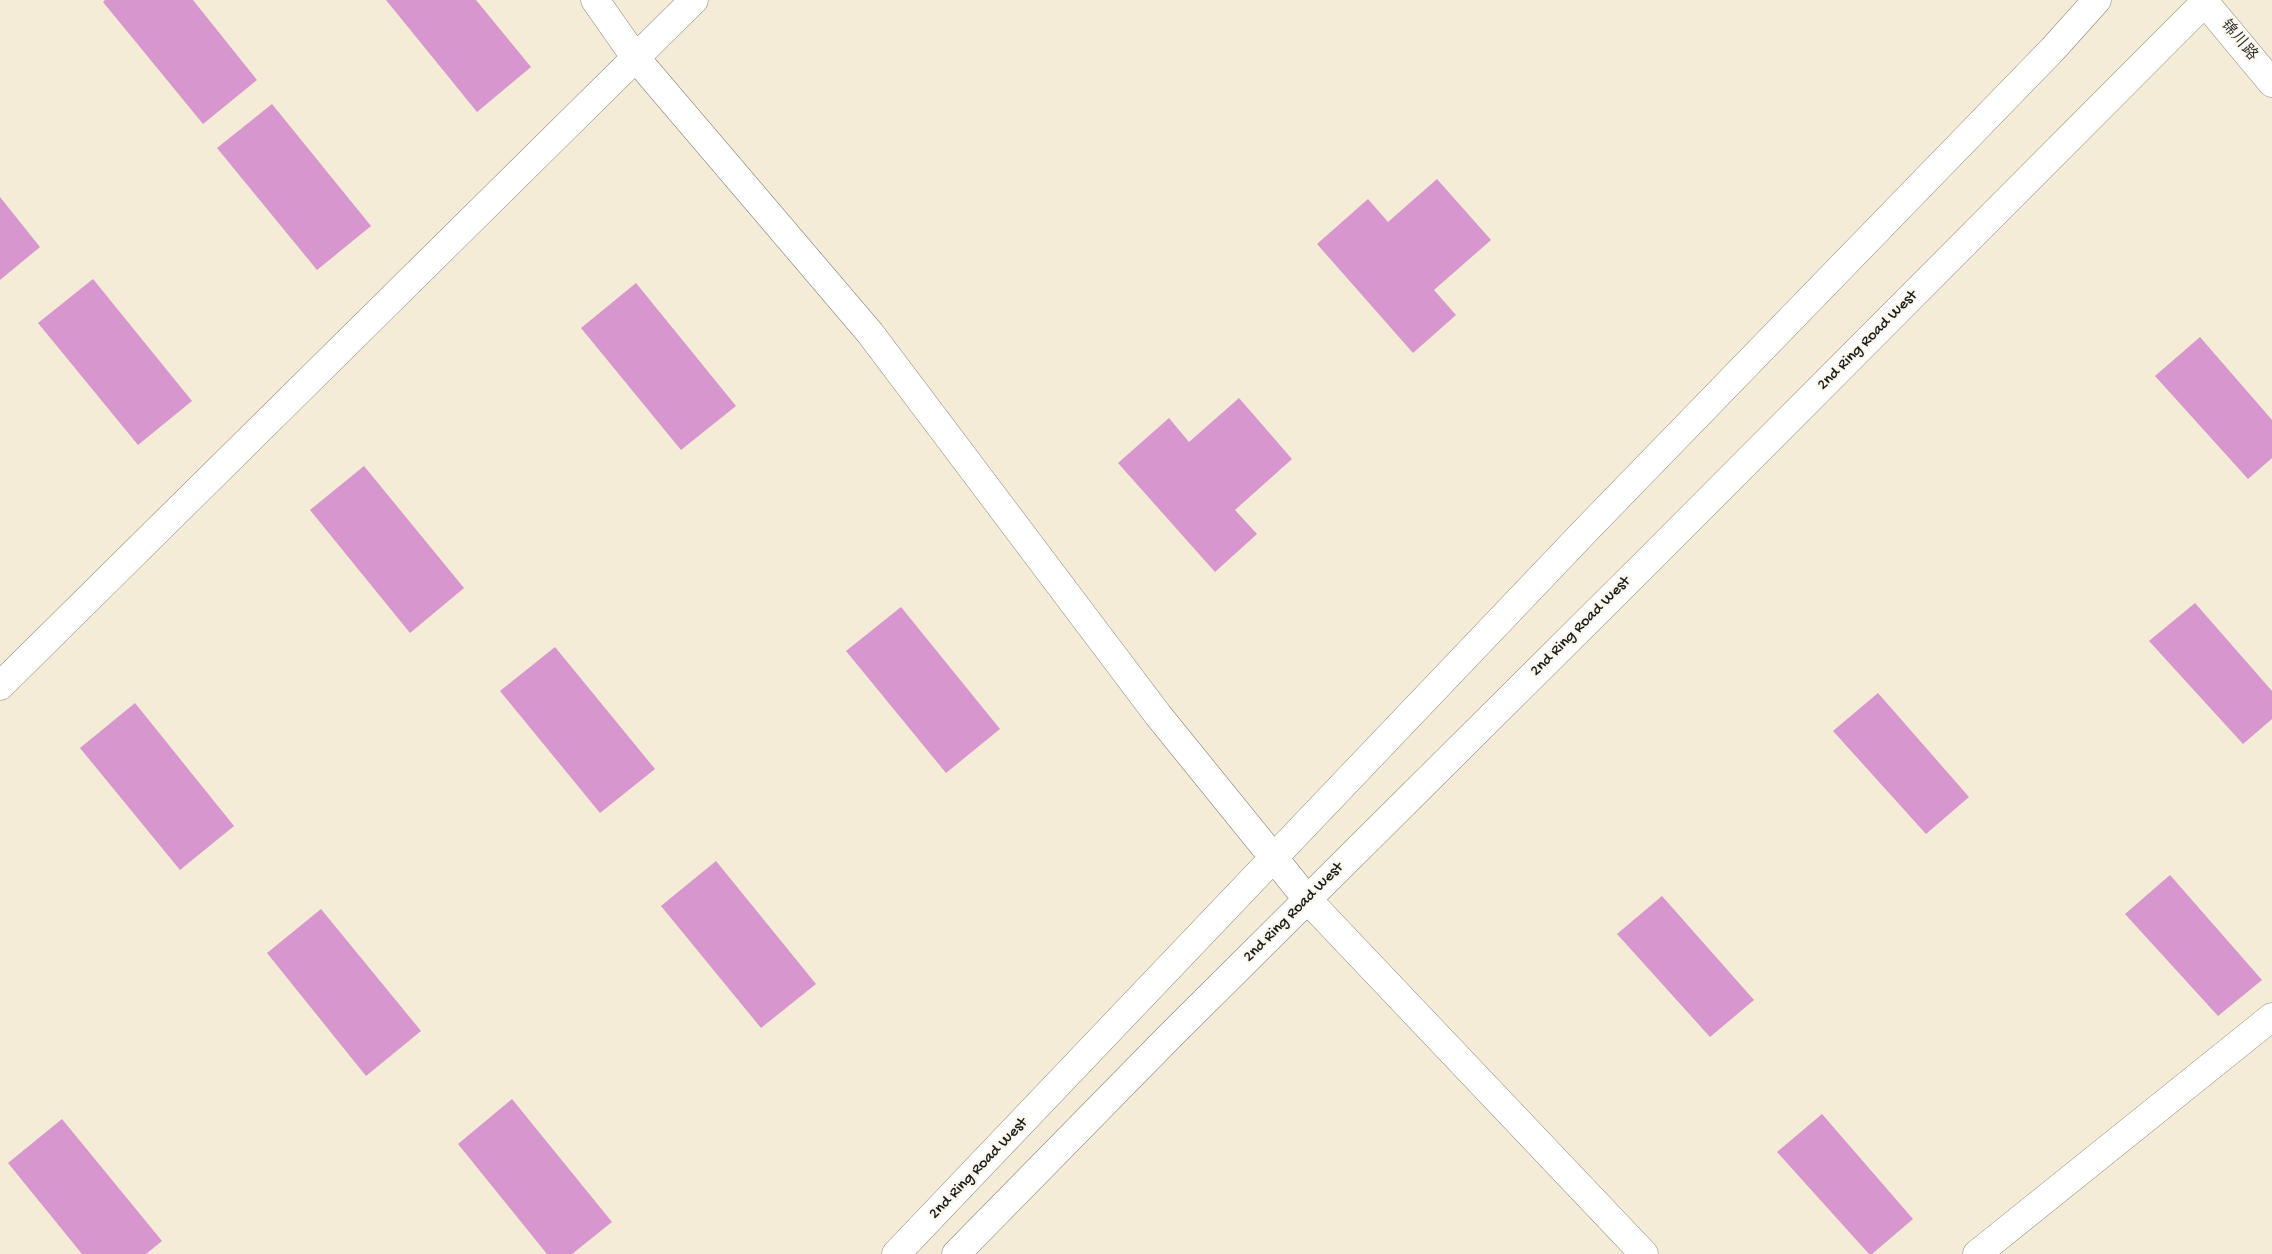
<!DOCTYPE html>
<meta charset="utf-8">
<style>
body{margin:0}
canvas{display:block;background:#f4ecd7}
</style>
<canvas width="2272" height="1254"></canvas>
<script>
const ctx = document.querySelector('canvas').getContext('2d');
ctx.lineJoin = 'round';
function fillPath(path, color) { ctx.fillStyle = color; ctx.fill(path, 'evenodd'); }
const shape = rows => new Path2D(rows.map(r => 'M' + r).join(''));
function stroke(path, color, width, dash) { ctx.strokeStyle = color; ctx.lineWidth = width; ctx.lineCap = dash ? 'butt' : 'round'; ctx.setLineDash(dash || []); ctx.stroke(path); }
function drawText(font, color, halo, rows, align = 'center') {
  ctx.font = font + ' "Gochi Hand","LXGW WenKai TC",sans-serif'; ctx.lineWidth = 4.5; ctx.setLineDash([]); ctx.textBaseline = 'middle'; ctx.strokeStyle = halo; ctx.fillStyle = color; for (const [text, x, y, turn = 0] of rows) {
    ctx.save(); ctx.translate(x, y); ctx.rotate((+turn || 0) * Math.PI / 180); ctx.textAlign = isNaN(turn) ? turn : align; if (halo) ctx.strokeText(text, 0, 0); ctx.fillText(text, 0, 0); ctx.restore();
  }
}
fillPath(shape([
 [105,0,193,0,257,80,203,124,103,2],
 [386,0,476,0,531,67,477,112],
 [272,104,371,226,317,270,217,148],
 [1437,179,1491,240,1434,290,1456,315,1413,353,1317,244,1368,199,1388,222],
 [0,197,40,247,0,280],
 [93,279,192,401,138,445,38,323],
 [636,283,736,406,681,450,581,328],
 [2200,337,2272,420,2272,458,2248,479,2155,376],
 [1239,398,1292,459,1235,510,1257,534,1215,572,1118,463,1169,418,1189,442],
 [364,466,464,588,410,633,310,510],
 [2195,603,2272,691,2272,719,2243,744,2149,641],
 [901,607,1000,729,946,773,846,651],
 [555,647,655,769,600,813,500,691],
 [1878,693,1969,797,1926,834,1833,731],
 [135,703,234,826,180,870,80,748],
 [716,861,816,984,761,1028,661,906],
 [2170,875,2262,980,2218,1016,2125,914],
 [1662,896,1754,1000,1710,1037,1617,934],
 [321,909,421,1031,366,1076,267,953],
 [512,1099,612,1222,572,1254,547,1254,458,1144],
 [1822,1114,1913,1219,1872,1254,1869,1254,1777,1152],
 [62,1119,162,1241,146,1254,82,1254,8,1163]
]), '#d796cd');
const minor = shape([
 [595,0,635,57,870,333,1158,715,1307,899,1644,1254],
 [0,686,694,0],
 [1977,1254,2272,1017]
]);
const secondary = shape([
 [2203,0,2272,83]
]);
const trunk = shape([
 [896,1254,1587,529,2053,49,2097,0],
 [956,1254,1169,1037,1648,561,2207,0]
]);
stroke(minor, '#88847a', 29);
stroke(secondary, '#88847a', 29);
stroke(trunk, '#88847a', 29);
stroke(minor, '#fff', 28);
stroke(secondary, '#fff', 28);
stroke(trunk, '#fff', 28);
drawText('16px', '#1c1c1c', '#fbf7ec', [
 ["锦川路",2238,41,50],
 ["2nd Ring Road West",1868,341,-45],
 ["2nd Ring Road West",1581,627,-45],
 ["2nd Ring Road West",1294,913,-45],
 ["2nd Ring Road West",979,1169,-46]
]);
</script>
